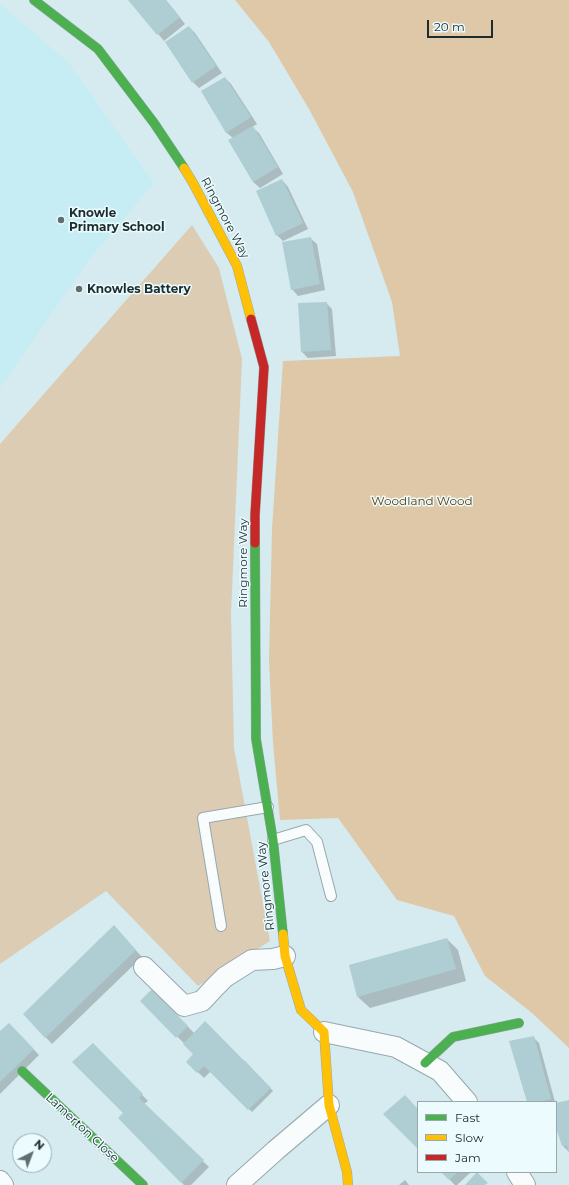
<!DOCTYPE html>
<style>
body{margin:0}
#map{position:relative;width:569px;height:1185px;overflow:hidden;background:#d5ebef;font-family:Montserrat,sans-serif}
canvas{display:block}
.legend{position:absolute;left:417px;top:1101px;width:140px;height:72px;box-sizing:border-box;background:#ebfbfe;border:1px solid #98a8ab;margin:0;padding:5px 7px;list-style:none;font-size:12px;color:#1c2c2f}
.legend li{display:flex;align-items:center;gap:8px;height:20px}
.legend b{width:20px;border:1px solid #98a8ab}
.north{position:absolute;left:12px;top:1133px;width:40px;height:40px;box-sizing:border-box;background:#ebfbfe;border:1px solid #98a8ab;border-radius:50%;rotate:42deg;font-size:11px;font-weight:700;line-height:16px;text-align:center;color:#1c2c2f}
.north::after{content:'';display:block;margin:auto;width:14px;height:18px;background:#5d6f72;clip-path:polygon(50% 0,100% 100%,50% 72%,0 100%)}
.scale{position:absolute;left:427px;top:20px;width:66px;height:18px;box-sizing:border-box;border:2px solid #1c2c2f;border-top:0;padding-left:5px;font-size:12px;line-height:14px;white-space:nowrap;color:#1c2c2f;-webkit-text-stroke:3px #ebfbfe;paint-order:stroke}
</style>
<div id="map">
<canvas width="569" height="1185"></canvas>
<ul class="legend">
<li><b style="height:5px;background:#4caf50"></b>Fast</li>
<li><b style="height:5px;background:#ffc107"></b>Slow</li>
<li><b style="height:5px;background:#c62828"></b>Jam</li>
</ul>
<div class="north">N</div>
<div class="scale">20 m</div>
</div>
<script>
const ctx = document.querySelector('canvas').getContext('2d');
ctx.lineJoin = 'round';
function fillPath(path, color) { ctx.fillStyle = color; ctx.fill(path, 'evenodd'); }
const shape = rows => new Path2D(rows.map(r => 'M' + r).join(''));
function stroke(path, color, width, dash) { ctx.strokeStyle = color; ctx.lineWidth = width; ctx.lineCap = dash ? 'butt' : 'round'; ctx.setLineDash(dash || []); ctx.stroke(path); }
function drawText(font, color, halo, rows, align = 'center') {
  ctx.font = font + ' Montserrat,sans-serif'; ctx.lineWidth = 3; ctx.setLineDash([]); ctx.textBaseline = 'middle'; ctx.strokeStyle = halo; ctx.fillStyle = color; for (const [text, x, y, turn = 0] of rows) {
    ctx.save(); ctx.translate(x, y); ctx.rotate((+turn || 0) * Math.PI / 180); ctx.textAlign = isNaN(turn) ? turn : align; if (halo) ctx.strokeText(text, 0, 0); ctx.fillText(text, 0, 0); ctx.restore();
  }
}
fillPath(shape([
 [0,4,68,62,154,183,91,257,0,388]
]), '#c6edf3');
fillPath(shape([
 [192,225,219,268,242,359,231,614,234,748,270,941,198,986,106,891,0,964,0,444]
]), '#dcccb4');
fillPath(shape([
 [235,0,569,0,569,1048,532,1013,485,976,454,916,397,900,338,818,280,820,273,743,269,661,272,529,283,361,400,356,392,302,353,192,309,109,269,42]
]), '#dfc8a8');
fillPath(shape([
 [130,0,166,0,185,24,164,41],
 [189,27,195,33,222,73,199,88,193,82],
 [225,78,231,84,257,124,252,127,259,133,283,174,260,188,253,182,229,140,233,138,227,133,202,92],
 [282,180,288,187,308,229,283,241,277,235],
 [310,238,317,244,325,290,298,296,292,289],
 [326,303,332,309,336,356,308,358,302,352],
 [120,933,142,957,52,1044,24,1014],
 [447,939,458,950,466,981,370,1008,358,997,350,965],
 [152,990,195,1034,245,1061,273,1091,252,1112,211,1071,204,1078,187,1062,195,1054,141,1001],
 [9,1024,39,1055,0,1094,0,1033],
 [533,1037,539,1043,555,1102,528,1102],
 [93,1045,148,1101,144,1104,209,1167,191,1185,184,1185,119,1118,124,1114],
 [569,1101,569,1152,563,1146,556,1124],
 [442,1172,471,1172,457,1185,455,1185],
 [405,1180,409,1185,399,1185]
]), '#0003');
fillPath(shape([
 [128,0,166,0,180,17,157,35],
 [189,26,216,66,192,83,165,42],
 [225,77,251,117,226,133,201,91],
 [253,126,278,167,253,182,228,140],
 [282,179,303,223,276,236,256,191],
 [311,237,320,284,291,290,282,242],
 [327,302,331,350,301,352,298,303],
 [114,925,136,950,45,1038,23,1014],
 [447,938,456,969,357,997,349,965],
 [152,989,188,1026,176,1038,140,1001],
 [205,1021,271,1088,248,1110,204,1066,197,1073,186,1062,193,1054,183,1044],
 [9,1023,34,1049,0,1082,0,1031],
 [534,1036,551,1099,538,1102,527,1102,509,1041],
 [93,1043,143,1094,139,1098,204,1160,181,1183,118,1118,123,1113,72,1062],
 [405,1095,418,1109,418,1149,383,1114],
 [569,1100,569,1151,568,1151,567,1146,562,1146,556,1128,556,1103],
 [441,1172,458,1172,449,1180],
 [477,1172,488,1183,485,1185,465,1185]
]), '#aeced3');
const lane = shape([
 [273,840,306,830,317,842,331,896],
 [221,926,203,818,268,807]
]);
const street = shape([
 [144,967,184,1006,202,1001,214,988,225,977,252,960,273,959,285,956],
 [324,1032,396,1047,440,1071,467,1102],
 [517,1172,525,1185],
 [0,1181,3,1185],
 [237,1185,276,1150,329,1105]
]);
const fast = shape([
 [34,0,98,49,154,123,184,168],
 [255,543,256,739,273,840,283,934],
 [425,1063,453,1037,519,1023],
 [22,1071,143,1185]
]);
const slow = shape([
 [184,168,193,183,237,266,251,319],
 [283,934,285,956,301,1010,324,1032,329,1105,347,1172,348,1185]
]);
const jam = shape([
 [251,319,264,367,255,515,255,543]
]);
stroke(lane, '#97a8ab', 12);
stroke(street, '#97a8ab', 22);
stroke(fast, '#97a8ab', 10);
stroke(slow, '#97a8ab', 10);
stroke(jam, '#97a8ab', 10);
stroke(lane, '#f9fcfd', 10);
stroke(street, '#f9fcfd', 20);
stroke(fast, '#4caf50', 9);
stroke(slow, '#ffc107', 9);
stroke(jam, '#c62828', 9);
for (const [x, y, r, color] of [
 [61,220,4,"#5d6f72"],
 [79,289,4,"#5d6f72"]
]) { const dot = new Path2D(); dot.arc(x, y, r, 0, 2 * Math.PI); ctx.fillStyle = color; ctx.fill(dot); stroke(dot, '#ebfbfe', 1.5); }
drawText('bold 12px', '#1c2c2f', '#ebfbfe', [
 ["Knowle",69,213],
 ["Primary School",69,227],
 ["Knowles Battery",87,289]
], 'left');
drawText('12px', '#1c2c2f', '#ebfbfe', [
 ["Ringmore Way",225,218,62],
 ["Ringmore Way",243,563,-90],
 ["Ringmore Way",266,886,-96],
 ["Lamerton Close",82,1128,43]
]);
drawText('12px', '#5f3807', '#ebfbfe', [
 ["Woodland Wood",422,501]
]);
</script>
